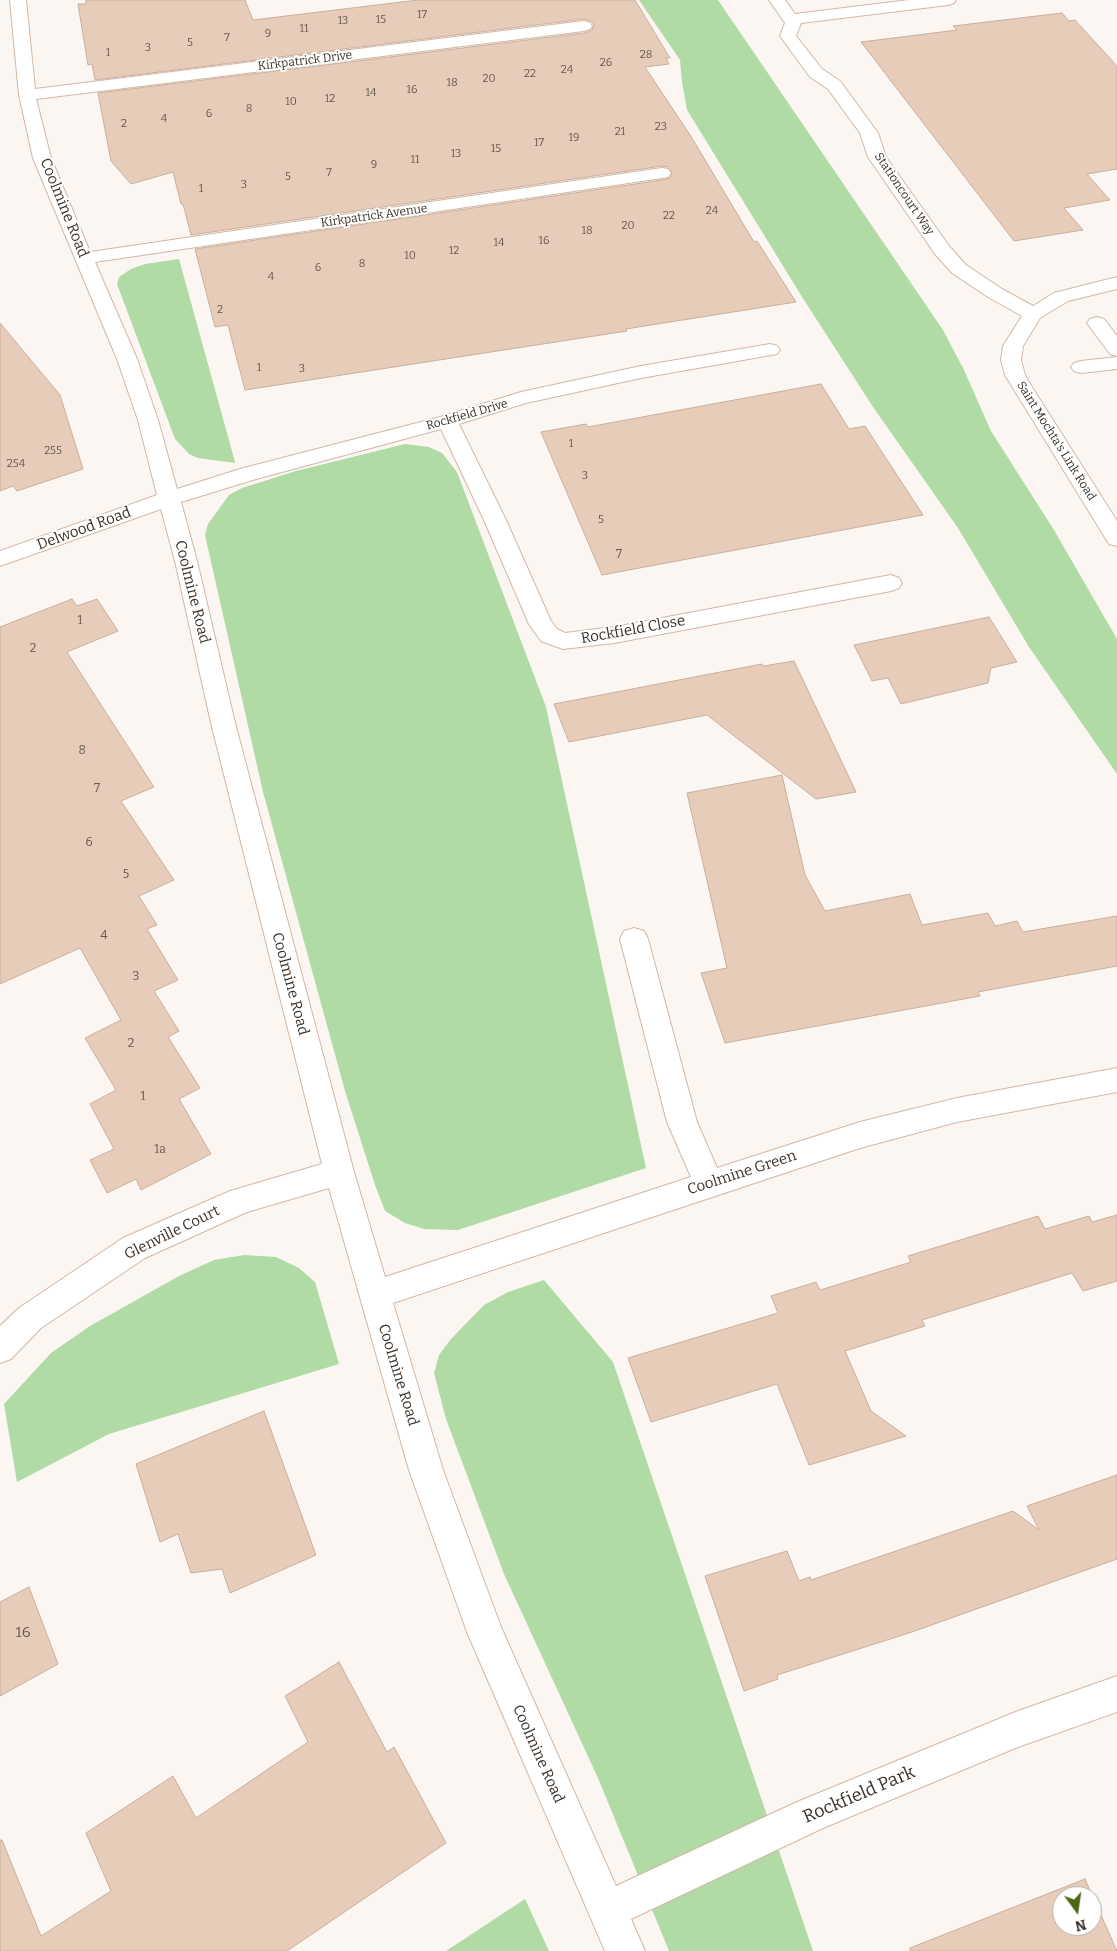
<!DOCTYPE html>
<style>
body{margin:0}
#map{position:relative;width:1117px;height:1951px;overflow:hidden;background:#fcf6f2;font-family:Bitter,serif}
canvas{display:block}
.north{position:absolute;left:1052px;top:1886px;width:50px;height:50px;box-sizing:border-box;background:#fff;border:1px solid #b1ada9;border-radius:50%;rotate:166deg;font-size:14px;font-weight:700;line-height:20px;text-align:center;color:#3b3129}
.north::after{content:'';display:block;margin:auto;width:18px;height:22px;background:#4d6514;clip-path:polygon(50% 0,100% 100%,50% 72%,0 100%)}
</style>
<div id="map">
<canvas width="1117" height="1951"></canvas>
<div class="north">N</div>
</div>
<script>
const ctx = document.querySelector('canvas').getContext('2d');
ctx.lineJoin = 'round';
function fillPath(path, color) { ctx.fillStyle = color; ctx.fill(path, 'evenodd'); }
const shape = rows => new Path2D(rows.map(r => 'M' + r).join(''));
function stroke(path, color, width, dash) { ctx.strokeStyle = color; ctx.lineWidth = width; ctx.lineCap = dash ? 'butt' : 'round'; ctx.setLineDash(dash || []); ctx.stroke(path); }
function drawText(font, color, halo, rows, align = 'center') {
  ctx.font = font + ' Bitter,serif'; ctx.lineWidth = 4; ctx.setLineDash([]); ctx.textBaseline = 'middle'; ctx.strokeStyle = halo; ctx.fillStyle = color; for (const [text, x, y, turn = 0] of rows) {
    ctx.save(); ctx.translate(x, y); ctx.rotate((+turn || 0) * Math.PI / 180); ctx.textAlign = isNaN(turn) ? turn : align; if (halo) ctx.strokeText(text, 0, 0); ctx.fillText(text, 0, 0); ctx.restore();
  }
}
fillPath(shape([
 [639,0,718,0,943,330,964,370,991,431,1054,530,1117,639,1117,774,1029,647,958,528,873,407,804,300,687,110,682,82,680,60],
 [179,259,235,462,235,463,198,458,189,454,175,439,117,284,119,277,131,269,145,264],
 [405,444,429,447,442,453,457,472,546,707,646,1168,458,1230,424,1229,405,1223,385,1211,375,1185,345,1091,263,792,205,535,208,524,229,495,242,488,296,471],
 [244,1255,276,1257,299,1268,315,1282,339,1364,109,1434,17,1482,4,1404,51,1353,90,1326,179,1276,214,1260],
 [544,1280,613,1362,813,1951,669,1951,598,1778,504,1574,446,1419,434,1373,439,1355,451,1339,484,1305,508,1292],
 [525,1899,549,1951,446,1951]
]), '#b0dba4');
const building = shape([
 [86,0,245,0,253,20,418,0,635,0,670,58,666,58,669,64,645,67,692,138,754,242,757,241,796,302,626,329,627,331,245,390,228,325,215,327,195,249,662,180,670,178,672,172,668,167,662,166,191,235,183,204,181,204,173,172,131,184,111,161,98,93,584,33,592,30,594,25,591,21,584,19,95,80,92,64,88,65,78,4,86,4,86,0],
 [1062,13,1069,21,1075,20,1117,66,1117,169,1087,174,1110,200,1064,208,1083,230,1014,241,861,42,957,30,953,26,1062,13],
 [0,323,60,395,83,469,17,491,13,486,0,491,0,323],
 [821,384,849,429,865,426,923,515,602,575,541,432,586,424,588,427,821,384],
 [72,599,77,606,97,599,118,631,67,652,154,787,121,801,174,880,139,896,157,925,147,929,178,980,154,991,179,1031,168,1037,200,1088,179,1099,211,1154,141,1190,136,1179,107,1193,90,1160,114,1149,90,1104,116,1090,85,1038,121,1020,80,948,0,984,0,627,72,599],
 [989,617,1017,662,991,668,988,683,901,704,888,678,872,681,854,645,989,617],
 [794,661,856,792,816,799,707,715,569,742,554,704,762,664,763,666,794,661],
 [782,775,805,875,825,911,910,894,922,925,988,913,995,926,1017,921,1023,932,1117,916,1117,966,978,992,980,996,725,1043,701,973,727,968,687,793,782,775],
 [1117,1215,1117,1281,1083,1291,1072,1273,922,1320,925,1326,845,1351,871,1411,906,1436,809,1465,777,1384,651,1422,628,1358,778,1313,771,1296,816,1282,820,1290,911,1262,908,1256,1038,1216,1045,1229,1089,1216,1092,1222,1117,1215],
 [264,1411,316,1555,230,1593,222,1569,191,1573,178,1534,160,1542,136,1464,264,1411],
 [1117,1475,1117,1559,909,1633,777,1675,778,1679,744,1691,705,1576,787,1551,799,1581,810,1577,811,1580,1013,1511,1039,1530,1027,1506,1117,1475],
 [29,1587,58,1664,0,1696,0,1602,29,1587],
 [339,1662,387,1752,394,1747,446,1843,287,1951,0,1951,0,1840,2,1840,41,1936,111,1891,86,1833,173,1776,196,1818,308,1742,285,1696,339,1662],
 [1085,1879,1117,1951,910,1951,910,1948,1085,1879],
 [1062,1896,1092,1896,1092,1926,1062,1926,1062,1896]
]);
fillPath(building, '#e7cdb9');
stroke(building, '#c8af9b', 1);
const minor = shape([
 [10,0,26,0,35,89,584,21,590,23,592,26,590,29,584,31,36,99,51,158,90,252,662,168,668,169,671,173,668,177,662,178,95,262,137,359,158,420,177,489,240,469,440,417,521,392,641,366,770,344,777,346,780,350,777,354,641,378,526,403,459,424,506,520,551,621,557,629,565,633,614,627,891,575,899,578,902,583,899,588,891,591,614,643,563,649,541,641,529,624,484,520,441,429,256,479,181,502,197,561,235,723,354,1172,385,1277,691,1177,667,1122,620,939,624,931,634,928,644,931,648,939,697,1122,717,1168,860,1122,957,1098,1117,1068,1117,1092,957,1122,860,1148,393,1303,443,1470,501,1627,616,1886,797,1802,1018,1711,1117,1676,1117,1712,1018,1747,823,1828,631,1919,645,1951,605,1951,467,1632,409,1470,329,1188,247,1212,145,1258,41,1328,11,1359,0,1363,0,1326,19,1308,123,1238,230,1191,322,1164,211,723,175,561,161,509,0,566,0,551,157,495,138,420,117,359,33,158,19,95,10,0],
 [769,0,785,0,795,14,909,0,956,0,954,3,948,5,801,23,796,36,822,69,840,81,878,133,886,157,949,246,966,265,1002,289,1033,306,1054,293,1117,277,1117,289,1068,301,1040,318,1023,346,1021,360,1025,375,1032,387,1117,521,1117,546,1109,544,1005,375,1001,360,1003,346,1022,316,988,297,952,273,935,254,868,157,860,133,828,89,810,77,780,36,785,23,769,0],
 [1097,317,1104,319,1117,336,1117,356,1110,354,1087,323,1090,319,1097,317],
 [1117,357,1117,369,1081,373,1074,371,1071,367,1074,363,1081,361,1117,357]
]);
stroke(minor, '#d2b7a5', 2);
fillPath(minor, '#fff');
drawText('11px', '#66584d', null, [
 ["17",422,15],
 ["15",381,20],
 ["13",343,21],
 ["11",304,29],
 ["9",268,34],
 ["7",227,38],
 ["5",190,43],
 ["3",148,48],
 ["1",108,53],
 ["28",646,55],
 ["26",606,63],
 ["24",567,70],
 ["22",530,74],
 ["20",489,79],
 ["18",452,83],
 ["16",412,90],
 ["14",371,93],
 ["12",330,99],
 ["10",291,102],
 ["8",249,109],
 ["6",209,114],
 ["4",164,119],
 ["2",124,124],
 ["23",661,127],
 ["21",620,132],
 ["19",574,138],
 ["17",539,143],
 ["15",496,149],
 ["13",456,154],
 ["11",415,160],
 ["9",374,165],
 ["7",329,173],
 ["5",288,177],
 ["3",244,185],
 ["1",201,189],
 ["24",712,211],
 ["22",669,216],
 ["20",628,226],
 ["18",587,231],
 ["16",544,241],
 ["14",499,243],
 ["12",454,251],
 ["10",410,256],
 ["8",362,264],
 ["6",318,268],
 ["4",271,277],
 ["2",220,310],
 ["1",259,368],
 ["3",302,369],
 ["1",571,444],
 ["255",53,451],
 ["254",16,464],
 ["3",585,476],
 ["5",601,520]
]);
drawText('12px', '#3b3129', '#fff', [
 ["Kirkpatrick Drive",305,61,-7],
 ["Stationcourt Way",904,194,56],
 ["Kirkpatrick Avenue",374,216,-8],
 ["Rockfield Drive",467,415,-16],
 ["Saint Mochta's Link Road",1056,441,58]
]);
drawText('12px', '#66584d', null, [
 ["7",619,555],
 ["1",80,621],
 ["2",33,649],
 ["8",82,751],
 ["7",97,789],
 ["6",89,843],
 ["5",126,875],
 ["4",104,936],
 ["3",136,977],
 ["2",131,1044],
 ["1",143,1097],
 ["1a",160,1150]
]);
drawText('15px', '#3b3129', '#fff', [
 ["Coolmine Road",64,208,68],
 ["Delwood Road",84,529,-20],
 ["Coolmine Road",192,592,76],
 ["Rockfield Close",633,630,-10],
 ["Coolmine Road",290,984,75],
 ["Coolmine Green",742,1173,-18],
 ["Glenville Court",172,1233,-26],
 ["Coolmine Road",398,1375,73],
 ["Coolmine Road",538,1754,66]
]);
drawText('15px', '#66584d', null, [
 ["16",23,1633]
]);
drawText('18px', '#3b3129', '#fff', [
 ["Rockfield Park",859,1795,-23]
]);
</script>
